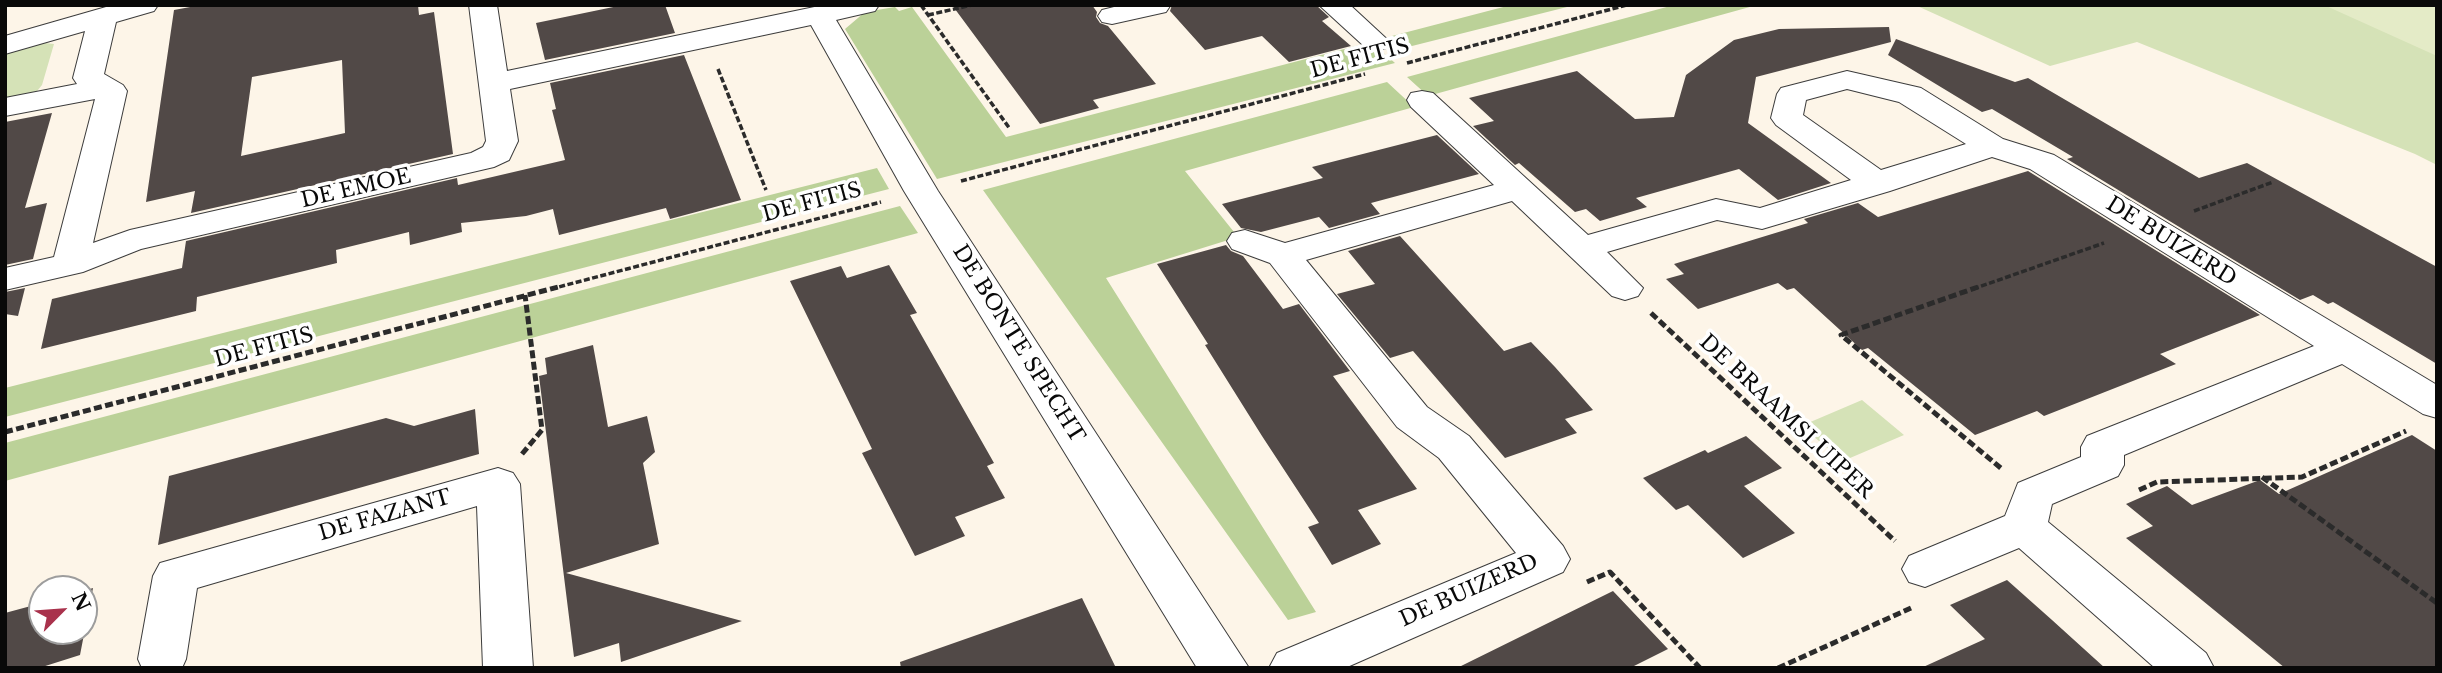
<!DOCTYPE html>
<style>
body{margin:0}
#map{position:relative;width:2442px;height:673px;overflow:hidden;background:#fdf5e8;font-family:"Libre Baskerville",serif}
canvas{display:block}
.frame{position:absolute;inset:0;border:7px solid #090909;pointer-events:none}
.north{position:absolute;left:28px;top:575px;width:70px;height:70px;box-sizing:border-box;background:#fff;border:2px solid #9d9d9d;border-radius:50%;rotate:65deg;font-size:19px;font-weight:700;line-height:28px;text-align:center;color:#090909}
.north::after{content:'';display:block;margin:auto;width:24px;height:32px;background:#a9324c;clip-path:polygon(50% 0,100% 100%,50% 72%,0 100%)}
</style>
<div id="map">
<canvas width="2442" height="673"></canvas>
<div class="frame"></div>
<div class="north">N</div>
</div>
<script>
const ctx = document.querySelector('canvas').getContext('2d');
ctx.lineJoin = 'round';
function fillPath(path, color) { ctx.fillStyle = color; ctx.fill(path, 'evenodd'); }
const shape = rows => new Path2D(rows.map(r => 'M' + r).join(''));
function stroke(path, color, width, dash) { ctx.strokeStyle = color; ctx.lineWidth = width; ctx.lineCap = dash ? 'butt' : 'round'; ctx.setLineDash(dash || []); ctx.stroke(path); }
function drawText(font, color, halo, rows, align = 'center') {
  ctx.font = font + ' "Libre Baskerville",serif'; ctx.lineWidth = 7; ctx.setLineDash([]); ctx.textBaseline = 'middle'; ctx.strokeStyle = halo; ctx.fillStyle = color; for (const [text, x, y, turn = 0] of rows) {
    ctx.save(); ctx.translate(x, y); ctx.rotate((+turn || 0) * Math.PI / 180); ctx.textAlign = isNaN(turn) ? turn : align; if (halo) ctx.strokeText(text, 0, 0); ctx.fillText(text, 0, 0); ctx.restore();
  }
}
fillPath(shape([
 [1915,5,2437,5,2437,165,2415,154,2137,42,2050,66],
 [45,43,54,44,42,85,33,96,5,102,5,53],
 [1862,400,1904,435,1843,461,1801,426]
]), '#d5e2b7');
fillPath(shape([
 [1511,5,1575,5,1408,47,1392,36],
 [1674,5,1757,5,1428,96,1407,77],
 [895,7,899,11,912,7,1006,137,1371,42,1395,63,937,179,845,29,865,12],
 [1387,82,1414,107,1185,171,1238,237,1106,278,1316,612,1288,620,983,190],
 [877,168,889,189,5,417,5,388],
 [900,206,918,233,5,481,5,443]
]), '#bbd198');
fillPath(shape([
 [2324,5,2437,5,2437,56]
]), '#e4ebc7');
fillPath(shape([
 [201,5,418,5,419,15,434,12,453,154,191,213,195,191,146,202,174,10],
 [342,60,345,133,241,156,252,77],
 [623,5,665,5,675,33,545,60,536,23],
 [952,5,1092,5,1097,12,1096,17,1100,23,1108,26,1156,84,1093,100,1099,108,1040,124],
 [1172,5,1316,5,1329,17,1322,21,1351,46,1289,62,1262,36,1205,50,1170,11],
 [1889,27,1891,42,1756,77,1748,123,1831,183,1778,200,1739,169,1636,198,1647,207,1600,221,1586,209,1575,212,1519,163,1515,165,1473,126,1494,121,1469,98,1577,71,1635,119,1674,117,1686,75,1734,40,1779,29],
 [1896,39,2015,82,2028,78,2199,178,2247,163,2437,267,2437,364,2333,302,2328,304,2313,295,2300,300,2067,159,2073,157,1992,109,1982,112,1888,55],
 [684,55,741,200,670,219,666,208,559,235,553,209,526,216,461,223,462,232,410,245,409,232,336,250,337,263,197,297,196,311,41,349,52,299,182,268,186,241,457,178,458,185,565,160,552,110,556,109,550,83],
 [52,113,25,208,47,203,33,259,5,265,5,122],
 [1437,135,1479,174,1371,203,1380,214,1329,228,1319,217,1261,232,1241,228,1222,204,1323,178,1312,167],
 [2028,171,2260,315,2160,354,2176,364,2044,416,2037,411,1975,435,1868,348,1862,350,1794,288,1787,290,1778,283,1698,309,1666,279,1684,274,1674,264,1808,223,1804,219,1858,203,1878,217],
 [1400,236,1504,351,1531,342,1555,367,1593,410,1565,419,1577,433,1505,458,1413,351,1390,358,1337,294,1375,284,1348,251],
 [1226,245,1231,251,1243,256,1283,309,1299,304,1350,371,1333,376,1417,489,1358,510,1381,544,1332,565,1308,527,1319,523,1262,436,1205,345,1208,344,1157,264],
 [889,265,917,313,910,315,994,463,987,466,1005,498,955,517,965,536,915,556,862,453,872,449,790,281,841,266,847,278],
 [25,288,18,316,5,314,5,292],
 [593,345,608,427,647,416,655,452,643,463,659,544,566,573,742,621,621,662,619,643,574,657,539,376,547,374,545,358],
 [475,409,479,454,158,545,169,476,386,418,414,426],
 [2412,435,2437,451,2437,668,2285,668,2126,538,2153,526,2126,504,2167,486,2192,505,2260,480,2279,494],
 [1746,436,1782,468,1744,486,1795,533,1743,558,1688,505,1676,510,1643,478,1705,450,1708,453],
 [2007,580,2052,620,2105,668,1921,668,1985,639,1950,605],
 [93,588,80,655,39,668,5,668,5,613,42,603,42,631,84,631,84,591],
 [1613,591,1668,649,1630,668,1457,668],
 [1082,598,1116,668,901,668,900,662]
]), '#514947');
const minor = shape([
 [113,5,158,5,154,11,116,22,104,74,123,85,127,91,93,243,130,230,471,153,483,147,486,141,469,5,497,5,507,71,824,5,879,5,875,11,836,20,938,191,1249,668,1197,668,904,191,811,25,510,89,518,141,509,160,494,167,141,249,83,272,5,290,5,268,54,257,95,99,5,116,5,98,77,84,73,78,85,31,5,54,5,36,113,5],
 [1122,5,1169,5,1170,6,1166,12,1112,24,1102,22,1098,16,1102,10,1122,5],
 [1319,5,1350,5,1390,42,1386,48,1376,51,1366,48,1319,5],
 [1847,71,1921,88,2003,139,2054,155,2437,385,2437,418,2423,414,2342,364,2124,455,2124,465,2118,476,2052,504,2048,522,2206,653,2214,668,2155,668,2019,548,1925,587,1909,582,1902,569,1909,556,2005,516,2018,483,2081,457,2081,447,2087,436,2314,346,2030,169,1992,157,1890,191,1762,229,1717,220,1607,252,1643,288,1638,296,1625,300,1612,296,1512,201,1306,260,1427,407,1469,436,1563,546,1570,559,1563,572,1345,668,1269,668,1277,653,1516,553,1439,458,1397,427,1270,263,1232,249,1227,241,1232,233,1245,230,1285,243,1494,185,1411,107,1407,100,1411,93,1422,91,1433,93,1588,235,1716,199,1760,208,1851,180,1776,125,1771,118,1777,94,1781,88,1847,71],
 [1847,89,1899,102,1966,144,1881,170,1803,115,1806,100,1847,89],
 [498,468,513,473,520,484,533,668,483,668,477,506,197,588,186,659,182,668,142,668,138,659,153,576,160,563,498,468]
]);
stroke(minor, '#3c3c3c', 2);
stroke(shape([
 [921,5,1010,129],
 [928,15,972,5],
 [1407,63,1627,5],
 [718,69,766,190],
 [961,181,1365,74],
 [2194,211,2273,182],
 [551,289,881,202],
 [1973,289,2104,243]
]), '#2b2b2b', 3.5, [6, 2.5]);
stroke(shape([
 [1978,287,1841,335,2002,469],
 [1651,313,1895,541],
 [5,432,558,287],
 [522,454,542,430,525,295],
 [2262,477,2437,603],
 [2139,490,2157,482,2302,477,2406,431],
 [1587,582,1610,572,1700,668],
 [1778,668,1911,608]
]), '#2b2b2b', 5, [8, 3.5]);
fillPath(minor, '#fff');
drawText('21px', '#090909', '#fff', [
 ["DE FITIS",1360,59,-15],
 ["DE EMOE",356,189,-13],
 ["DE FITIS",812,203,-15],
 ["DE BUIZERD",2171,242,32],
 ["DE BONTE SPECHT",1018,344,58],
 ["DE FITIS",264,348,-15],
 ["DE BRAAMSLUIPER",1786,417,43],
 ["DE FAZANT",385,516,-16],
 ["DE BUIZERD",1469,591,-24]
]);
</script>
